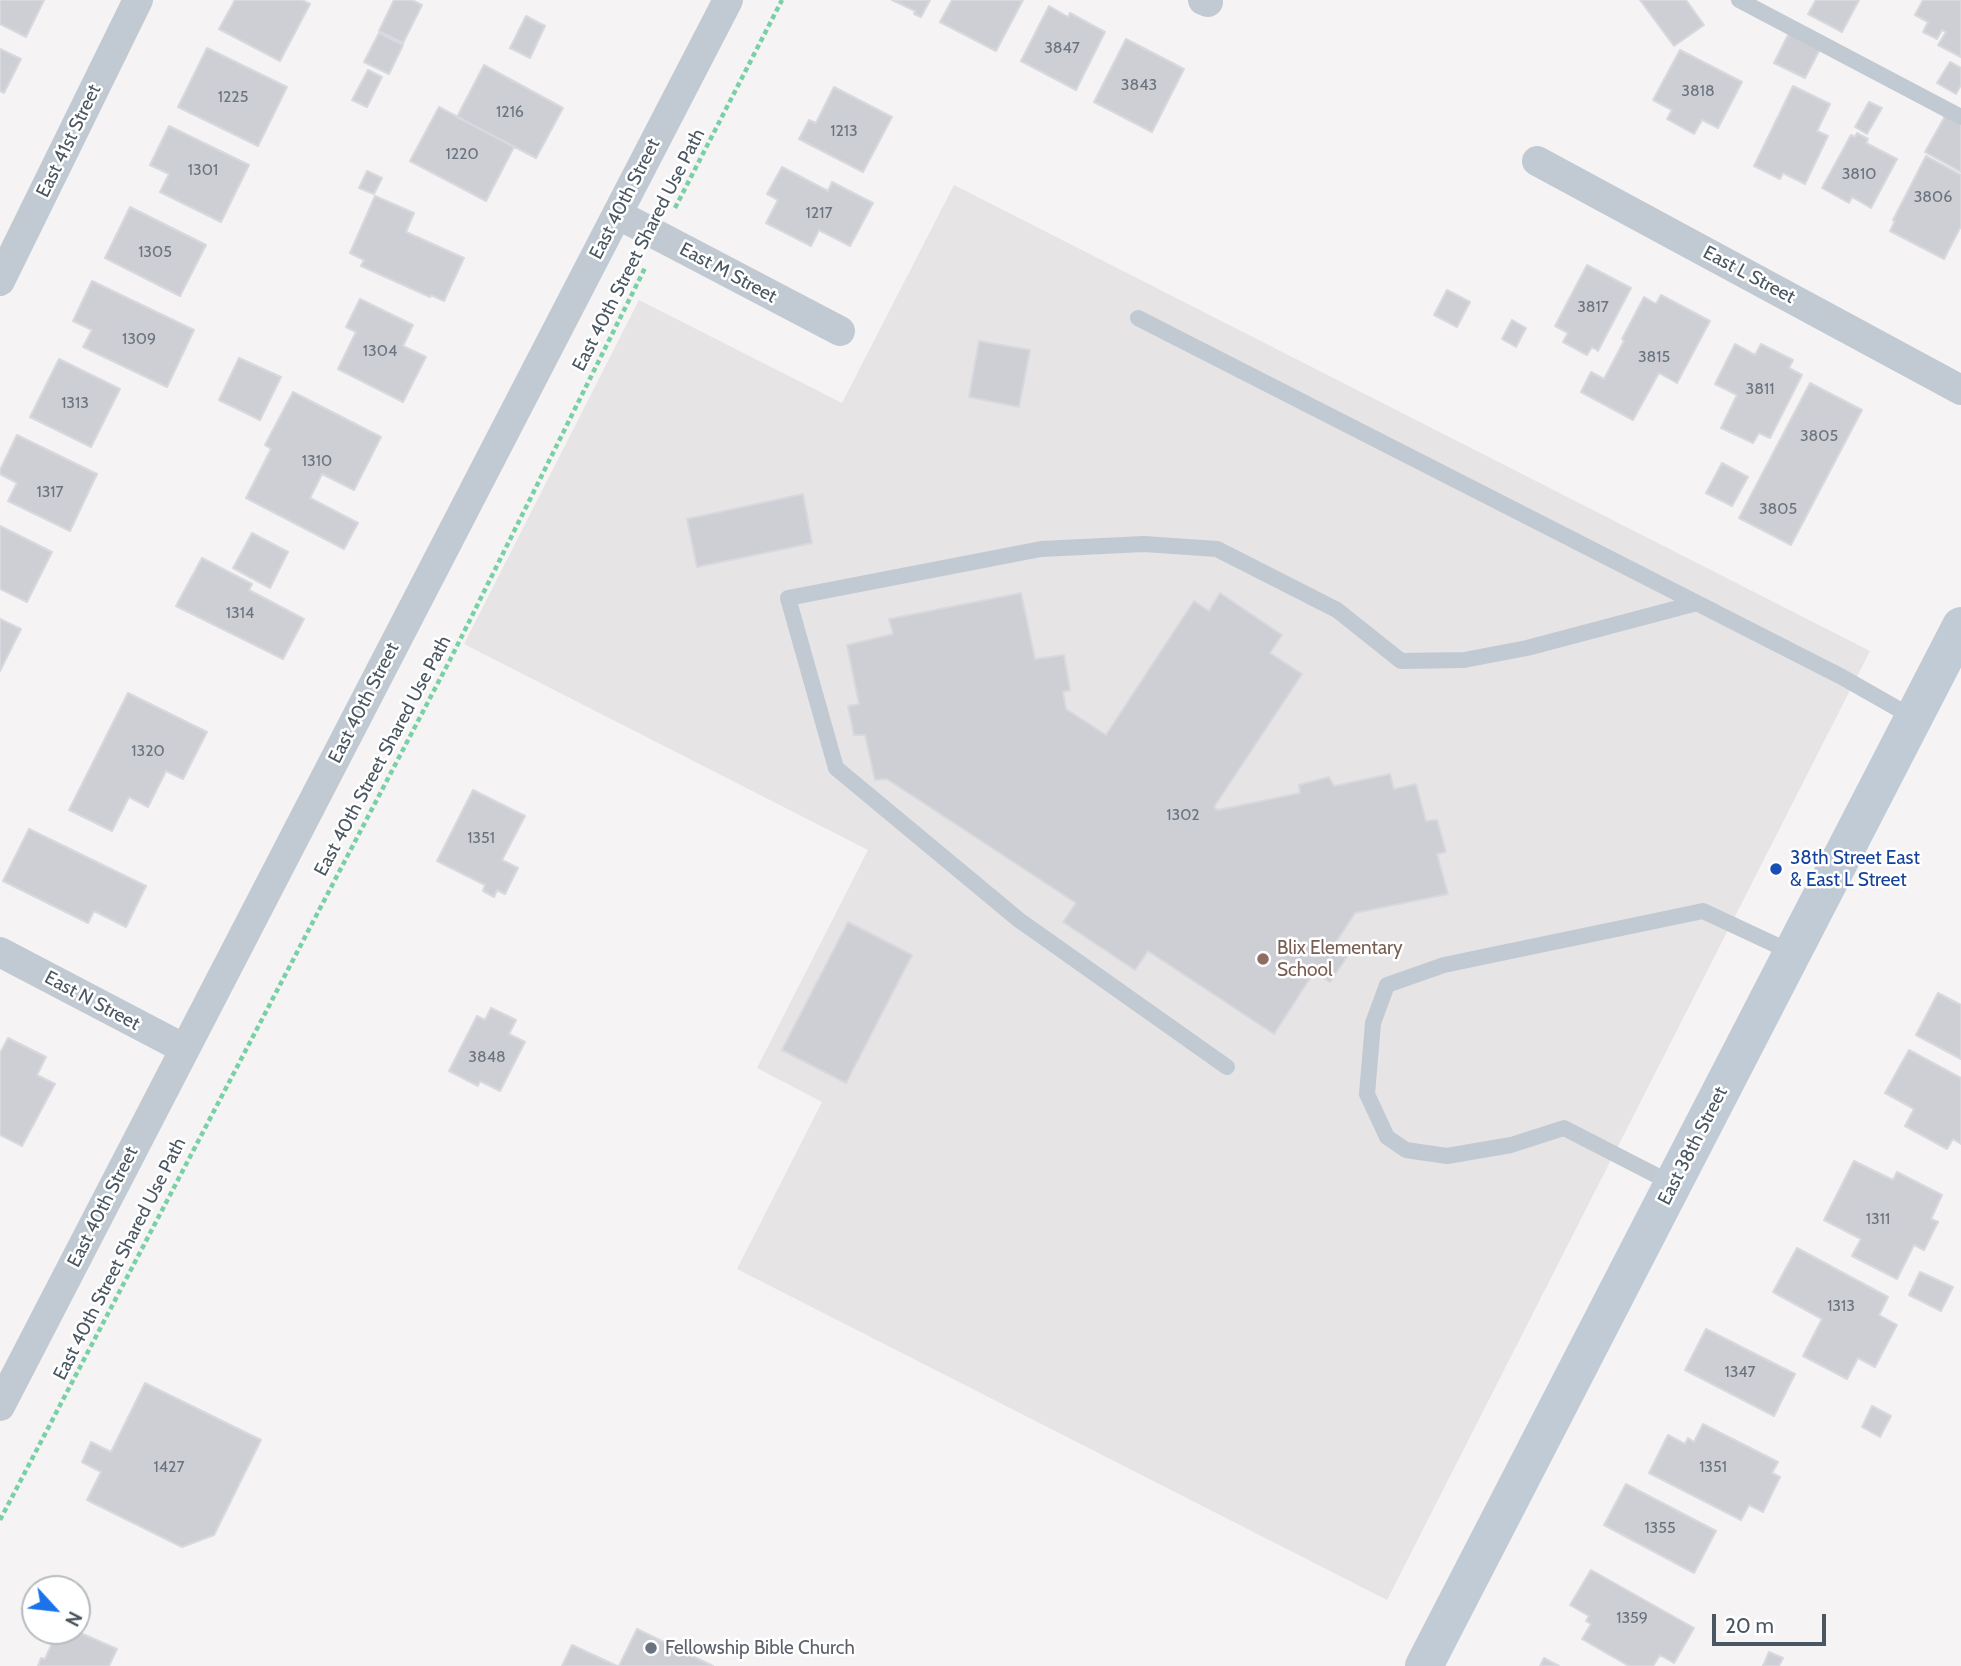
<!DOCTYPE html>
<style>
body{margin:0}
#map{position:relative;width:1961px;height:1666px;overflow:hidden;background:#f5f3f3;font-family:Cabin,sans-serif}
canvas{display:block}
.north{position:absolute;left:21px;top:1575px;width:70px;height:70px;box-sizing:border-box;background:#fff;border:2px solid #b7bbc0;border-radius:50%;rotate:117deg;font-size:19px;font-weight:700;line-height:28px;text-align:center;color:#4a5661}
.north::after{content:'';display:block;margin:auto;width:24px;height:32px;background:#1a73e8;clip-path:polygon(50% 0,100% 100%,50% 72%,0 100%)}
.scale{position:absolute;left:1712px;top:1614px;width:114px;height:32px;box-sizing:border-box;border:4px solid #4a5661;border-top:0;padding-left:9px;font-size:21px;line-height:24px;white-space:nowrap;color:#4a5661;-webkit-text-stroke:5px #fff;paint-order:stroke}
</style>
<div id="map">
<canvas width="1961" height="1666"></canvas>
<div class="north">N</div>
<div class="scale">20 m</div>
</div>
<script>
const ctx = document.querySelector('canvas').getContext('2d');
ctx.lineJoin = 'round';
function fillPath(path, color) { ctx.fillStyle = color; ctx.fill(path, 'evenodd'); }
const shape = rows => new Path2D(rows.map(r => 'M' + r).join(''));
function stroke(path, color, width, dash) { ctx.strokeStyle = color; ctx.lineWidth = width; ctx.lineCap = dash ? 'butt' : 'round'; ctx.setLineDash(dash || []); ctx.stroke(path); }
function drawText(font, color, halo, rows, align = 'center') {
  ctx.font = font + ' Cabin,sans-serif'; ctx.lineWidth = 5; ctx.setLineDash([]); ctx.textBaseline = 'middle'; ctx.strokeStyle = halo; ctx.fillStyle = color; for (const [text, x, y, turn = 0] of rows) {
    ctx.save(); ctx.translate(x, y); ctx.rotate((+turn || 0) * Math.PI / 180); ctx.textAlign = isNaN(turn) ? turn : align; if (halo) ctx.strokeText(text, 0, 0); ctx.fillText(text, 0, 0); ctx.restore();
  }
}
fillPath(shape([
 [954,185,1870,651,1387,1600,737,1269,822,1102,757,1068,868,850,464,644,639,300,842,403]
]), '#e6e4e5');
const building = shape([
 [0,0,44,0,26,37,0,24,0,0],
 [235,0,302,0,310,4,280,61,219,29,235,0],
 [394,0,412,0,422,5,403,43,379,31,394,0],
 [892,0,930,0,921,17,914,14,915,11,892,0],
 [952,0,1023,0,996,51,940,22,952,0],
 [1640,0,1686,0,1704,25,1674,46,1640,0],
 [1816,0,1859,0,1842,32,1808,14,1816,0],
 [1923,0,1961,0,1961,57,1938,45,1946,32,1942,30,1937,39,1923,32,1928,22,1915,15,1923,0],
 [1049,6,1068,17,1070,13,1105,32,1076,90,1021,61,1049,6],
 [526,16,545,26,530,58,510,48,526,16],
 [1790,31,1821,47,1805,78,1774,63,1790,31],
 [379,33,403,45,389,74,364,62,379,33],
 [1126,39,1184,69,1152,132,1094,102,1126,39],
 [207,48,287,87,258,146,178,107,207,48],
 [0,49,21,59,4,93,0,91,0,49],
 [1680,50,1742,82,1718,128,1702,120,1694,134,1667,119,1672,110,1653,100,1680,50],
 [1950,62,1961,68,1961,85,1956,94,1937,83,1950,62],
 [484,65,563,108,536,158,457,117,484,65],
 [368,70,382,77,367,107,352,100,368,70],
 [1793,86,1830,104,1817,131,1828,136,1805,184,1783,173,1780,179,1754,166,1793,86],
 [834,87,892,117,863,172,799,139,809,120,816,123,834,87],
 [1869,102,1882,108,1867,134,1855,127,1869,102],
 [439,107,514,147,486,201,410,161,439,107],
 [1948,111,1961,119,1961,172,1925,152,1948,111],
 [169,126,249,165,221,222,160,192,169,174,150,165,169,126],
 [1857,133,1868,139,1866,143,1897,159,1871,208,1852,197,1849,203,1822,188,1851,135,1855,137,1857,133],
 [1926,156,1961,175,1961,226,1944,259,1890,231,1895,221,1893,220,1926,156],
 [782,167,828,191,832,182,873,203,850,246,819,230,811,246,766,223,778,200,767,194,782,167],
 [367,171,382,178,374,194,359,188,367,171],
 [375,196,414,213,406,232,464,258,444,301,431,295,430,297,361,266,364,260,350,253,375,196],
 [130,207,206,245,180,296,105,258,130,207],
 [1587,265,1631,288,1598,351,1592,347,1587,355,1563,342,1568,333,1555,326,1587,265],
 [92,281,194,330,167,387,83,347,92,330,73,321,92,281],
 [1447,290,1470,302,1457,327,1434,315,1447,290],
 [1661,295,1710,321,1677,383,1659,373,1633,420,1581,392,1591,372,1604,379,1624,341,1622,339,1644,297,1656,304,1661,295],
 [360,299,413,325,403,346,426,357,403,402,338,369,356,332,346,327,360,299],
 [1512,320,1526,328,1516,347,1502,339,1512,320],
 [979,341,1030,350,1019,407,969,397,979,341],
 [1735,344,1755,355,1761,344,1793,360,1789,368,1802,375,1770,438,1759,433,1753,443,1721,428,1737,395,1715,384,1735,344],
 [239,358,281,377,260,420,219,400,239,358],
 [59,359,120,389,91,447,30,417,59,359],
 [1810,383,1862,410,1791,545,1739,518,1810,383],
 [293,392,381,437,354,490,322,474,310,498,358,523,344,549,246,498,271,449,265,445,293,392],
 [17,435,97,474,70,531,8,501,17,483,0,474,0,470,17,435],
 [1722,463,1748,477,1732,506,1706,493,1722,463],
 [803,494,812,543,697,567,687,519,803,494],
 [0,526,52,552,27,602,0,589,0,526],
 [252,533,288,552,270,588,233,568,252,533],
 [202,558,252,584,249,590,304,619,283,659,176,606,202,558],
 [1021,593,1035,659,1064,655,1070,690,1063,692,1066,709,1106,735,1194,601,1209,611,1220,593,1282,635,1270,653,1302,674,1214,807,1218,810,1300,793,1299,785,1329,777,1334,786,1390,774,1394,789,1416,784,1426,821,1437,820,1446,852,1437,854,1448,894,1355,913,1334,945,1349,954,1330,982,1314,972,1274,1034,1148,951,1135,970,1063,922,1076,903,887,779,875,780,865,735,854,735,848,706,859,704,847,645,893,634,889,619,1021,593],
 [0,619,21,629,0,671,0,619],
 [128,693,207,732,183,779,166,771,148,807,129,797,112,831,69,810,128,693],
 [473,790,525,816,502,860,518,868,505,894,497,890,494,897,483,891,485,885,437,861,473,790],
 [29,829,146,886,126,927,94,911,88,923,3,881,29,829],
 [848,922,912,955,846,1083,782,1050,848,922],
 [1938,993,1961,1005,1961,1059,1916,1035,1938,993],
 [491,1008,516,1020,509,1034,525,1042,500,1091,480,1081,478,1086,449,1071,477,1016,485,1020,491,1008],
 [8,1038,46,1057,37,1075,55,1084,22,1146,0,1135,0,1053,8,1038],
 [1909,1050,1961,1078,1961,1144,1953,1139,1947,1149,1905,1126,1914,1109,1885,1093,1909,1050],
 [1854,1161,1893,1180,1897,1172,1942,1195,1931,1219,1938,1222,1924,1250,1914,1245,1897,1279,1852,1256,1861,1239,1824,1220,1854,1161],
 [1797,1248,1888,1297,1879,1315,1897,1325,1875,1367,1858,1358,1847,1379,1803,1356,1822,1319,1773,1292,1797,1248],
 [1920,1272,1953,1287,1941,1311,1909,1295,1920,1272],
 [1706,1329,1795,1374,1774,1416,1685,1370,1706,1329],
 [145,1383,261,1440,214,1535,182,1547,87,1500,101,1472,82,1462,91,1442,111,1452,145,1383],
 [1872,1406,1891,1416,1880,1437,1862,1427,1872,1406],
 [1703,1424,1778,1462,1772,1473,1780,1477,1763,1512,1749,1505,1741,1520,1649,1473,1668,1435,1685,1444,1688,1438,1694,1442,1703,1424],
 [1626,1484,1716,1531,1694,1573,1604,1525,1626,1484],
 [1591,1570,1694,1628,1674,1663,1660,1655,1653,1666,1629,1666,1582,1639,1591,1624,1586,1621,1589,1616,1570,1605,1591,1570],
 [637,1629,713,1666,619,1666,637,1629],
 [62,1631,76,1631,117,1649,109,1666,38,1666,41,1658,45,1659,54,1639,58,1641,62,1631],
 [572,1645,617,1666,562,1666,572,1645],
 [1769,1652,1783,1658,1779,1666,1763,1666,1769,1652],
 [1544,1658,1559,1666,1540,1666,1544,1658]
]);
fillPath(building, '#cdcfd5');
stroke(building, '#d7d9de', 2);
stroke(shape([
 [675,208,782,0],
 [0,1520,451,658,646,266]
]), '#7ad0a6', 4.5, [5, 3.5]);
stroke(shape([
 [1739,0,1961,117],
 [1138,318,1842,677,1914,718],
 [1227,1067,1019,920,836,768,788,598,1041,549,1144,544,1217,549,1337,610,1401,661,1464,660,1527,648,1697,603],
 [1673,1184,1564,1128,1511,1145,1447,1156,1406,1150,1387,1137,1367,1094,1373,1023,1387,985,1444,965,1703,911,1793,953]
]), '#c1cad2', 16);
stroke(shape([
 [1203,0,1208,2],
 [1537,161,1961,390],
 [617,214,840,331],
 [0,281,138,0],
 [0,952,185,1049],
 [0,1406,728,0]
]), '#c1cad2', 30);
stroke(shape([
 [1424,1666,1961,626]
]), '#c1cbd6', 38);
for (const [x, y, r, color] of [
 [1776,869,7,"#1a4fb4"],
 [1263,959,7,"#8d6e63"],
 [651,1648,7,"#6b7280"]
]) { const dot = new Path2D(); dot.arc(x, y, r, 0, 2 * Math.PI); ctx.fillStyle = color; ctx.fill(dot); stroke(dot, '#fff', 2.5); }
drawText('16px', '#6b747e', null, [
 ["3847",1062,48],
 ["3843",1139,85],
 ["3818",1698,91],
 ["1225",233,97],
 ["1216",510,112],
 ["1213",844,131],
 ["1220",462,154],
 ["1301",203,170],
 ["3810",1859,174],
 ["3806",1933,197],
 ["1217",819,213],
 ["1305",155,252],
 ["3817",1593,307],
 ["1309",139,339],
 ["1304",380,351],
 ["3815",1654,357],
 ["3811",1760,389],
 ["1313",75,403],
 ["3805",1819,436],
 ["1310",317,461],
 ["1317",50,492],
 ["3805",1778,509],
 ["1314",240,613],
 ["1320",148,751],
 ["1302",1183,815],
 ["1351",481,838],
 ["3848",487,1057],
 ["1311",1878,1219],
 ["1313",1841,1306],
 ["1347",1740,1372],
 ["1427",169,1467],
 ["1351",1713,1467],
 ["1355",1660,1528],
 ["1359",1632,1618]
]);
drawText('19px', '#4a5661', '#fff', [
 ["East 41st Street",69,141,-64],
 ["East 40th Street",625,199,-63],
 ["East 40th Street Shared Use Path",639,250,-63],
 ["East M Street",728,273,28],
 ["East L Street",1749,275,28],
 ["East 40th Street",364,703,-63],
 ["East 40th Street Shared Use Path",383,756,-62],
 ["East N Street",92,1001,28],
 ["East 38th Street",1693,1146,-63],
 ["East 40th Street",103,1207,-63],
 ["East 40th Street Shared Use Path",120,1259,-63]
]);
drawText('19px', '#164399', '#fff', [
 ["38th Street East",1790,858],
 ["& East L Street",1790,880]
], 'left');
drawText('19px', '#785e54', '#fff', [
 ["Blix Elementary",1277,948],
 ["School",1277,970]
], 'left');
drawText('19px', '#5b616d', '#fff', [
 ["Fellowship Bible Church",665,1648]
], 'left');
</script>
